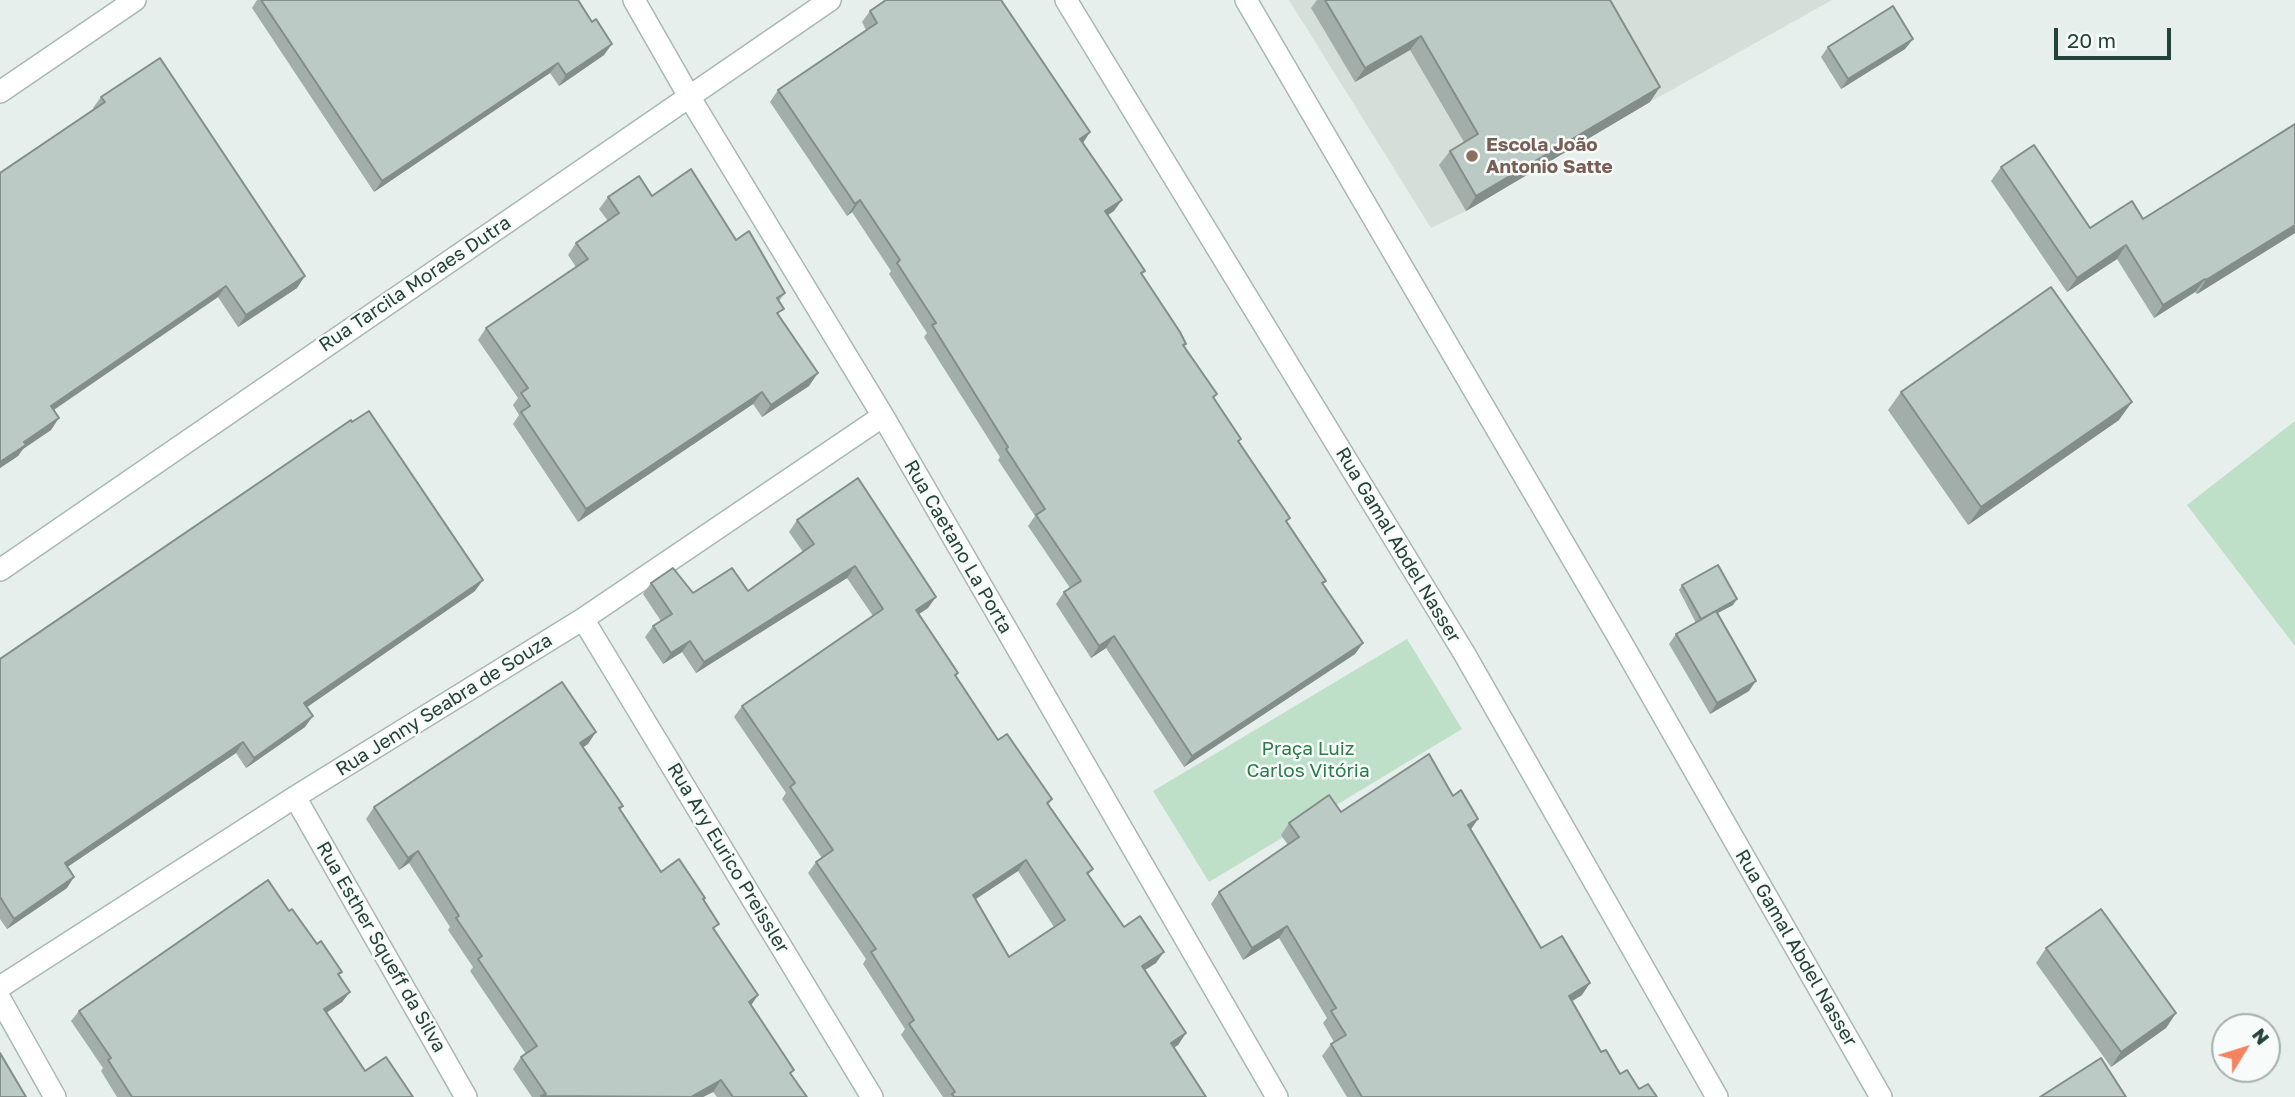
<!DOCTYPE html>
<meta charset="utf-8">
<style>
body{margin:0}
#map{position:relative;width:2295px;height:1097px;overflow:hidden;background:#e6efeb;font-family:"Golos Text",sans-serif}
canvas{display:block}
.north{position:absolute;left:2211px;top:1013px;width:70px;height:70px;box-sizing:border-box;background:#f7fbf9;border:2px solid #a3b1ad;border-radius:50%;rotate:52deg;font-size:19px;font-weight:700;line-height:28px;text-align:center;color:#24423a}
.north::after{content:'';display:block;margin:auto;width:24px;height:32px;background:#f4845f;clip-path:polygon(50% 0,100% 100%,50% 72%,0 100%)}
.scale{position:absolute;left:2054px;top:28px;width:117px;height:32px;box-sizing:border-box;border:4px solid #24423a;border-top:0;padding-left:9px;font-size:21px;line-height:24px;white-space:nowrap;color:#24423a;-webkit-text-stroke:5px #f7fbf9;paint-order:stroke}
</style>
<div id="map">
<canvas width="2295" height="1097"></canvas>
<div class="north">N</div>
<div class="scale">20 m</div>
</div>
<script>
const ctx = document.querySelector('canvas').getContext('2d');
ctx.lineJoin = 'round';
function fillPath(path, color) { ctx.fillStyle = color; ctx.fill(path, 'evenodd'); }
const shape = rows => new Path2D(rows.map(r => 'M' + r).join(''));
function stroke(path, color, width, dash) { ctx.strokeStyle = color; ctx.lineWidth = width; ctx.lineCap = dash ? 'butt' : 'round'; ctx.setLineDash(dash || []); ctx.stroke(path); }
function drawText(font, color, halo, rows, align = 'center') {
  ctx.font = font + ' "Golos Text",sans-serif'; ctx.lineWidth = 5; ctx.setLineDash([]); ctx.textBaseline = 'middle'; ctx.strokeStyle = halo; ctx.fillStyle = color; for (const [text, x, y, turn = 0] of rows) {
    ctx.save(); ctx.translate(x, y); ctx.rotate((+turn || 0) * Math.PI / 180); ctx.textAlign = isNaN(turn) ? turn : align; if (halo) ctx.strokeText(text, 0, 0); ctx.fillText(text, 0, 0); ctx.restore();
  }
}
fillPath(shape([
 [1289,0,1832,0,1650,102,1466,211,1431,228]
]), '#d4dfda');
fillPath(shape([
 [2295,421,2295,646,2187,505],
 [1407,639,1462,729,1209,882,1153,791]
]), '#bfe0c8');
const minor = shape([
 [634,0,690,98,883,416,1277,1097],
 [0,92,135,0],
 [583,619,872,1097],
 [295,797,466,1097],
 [0,987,295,797,583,619,883,416],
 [0,999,55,1097]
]);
const tertiary = shape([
 [1066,0,1464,653,1717,1097],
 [1246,0,1616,633,1881,1097],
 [0,570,830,0]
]);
stroke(minor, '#a8b8b2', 24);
stroke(tertiary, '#a8b8b2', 24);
stroke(minor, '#fff', 21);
stroke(tertiary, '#fff', 21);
fillPath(shape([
 [257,0,578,0,604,55,559,86,550,73,374,192,252,8],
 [1317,0,1610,0,1650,102,1466,211,1439,165,1450,151,1464,142,1410,50,1355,82,1311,8],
 [870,11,1090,132,1083,143,1114,211,1108,215,1184,347,1217,394,1214,398,1239,443,1323,585,1363,643,1355,654,1184,767,1106,648,1091,658,1056,604,1064,592,1070,588,1028,526,1035,516,998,460,1000,457,924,337,927,333,889,274,891,271,852,212,847,216,770,102,778,90,866,30,862,22],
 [1913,39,1905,49,1841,89,1821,57,1828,47],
 [101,97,297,288,238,327,218,297,54,410,51,430,23,449,18,456,0,468,0,173,94,110,93,108],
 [2295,124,2295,233,2197,294,2195,292,2154,318,2117,259,2067,292,1991,181,2001,167,2090,228,2143,219],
 [652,196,736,240,785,293,779,301,779,316,809,386,762,417,753,404,578,522,513,424,519,415,513,405,518,398,478,340,486,328,576,267,568,255,576,243,608,221,599,209,608,197],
 [1901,392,2119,420,1968,525,1888,410],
 [797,520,928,608,919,614,958,673,956,676,998,740,1052,799,1048,805,1093,869,1088,875,1124,927,1156,963,1145,970,1186,1033,1178,1045,1174,1047,1206,1097,943,1097,901,1035,905,1029,863,964,866,959,808,873,816,862,822,858,782,799,786,793,734,717,742,706,873,616,847,578,696,673,682,652,663,664,645,637,653,626,661,621,643,594,651,583,693,593,748,591,803,552,789,532],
 [1018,871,1054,927,1009,957,976,899],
 [1682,585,1733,605,1717,613,1749,691,1710,714,1669,644,1676,634,1696,623,1679,590],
 [475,591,307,707,305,727,246,768,236,753,67,867,67,888,7,929,0,919,0,659],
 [588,744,583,747,623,806,620,810,661,872,705,898,704,900,715,931,751,1005,791,1074,807,1097,717,1097,713,1092,703,1097,532,1097,513,1069,521,1057,526,1054,470,971,473,967,448,930,450,927,409,863,399,870,366,819,374,807],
 [1453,796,1478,819,1471,829,1541,948,1582,995,1572,1001,1601,1052,1620,1074,1639,1089,1657,1097,1347,1097,1322,1056,1331,1044,1334,1042,1323,1023,1327,1018,1279,938,1243,960,1211,904,1219,892,1288,845,1281,835,1289,823],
 [289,911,350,992,342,1002,326,1013,365,1071,413,1097,117,1097,101,1071,103,1068,71,1021,79,1011],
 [2046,948,2176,1013,2166,1028,2111,1067,2036,963]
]), '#a1aea9');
fillPath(shape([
 [1421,36,1410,50,1355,82,1365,68],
 [1913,39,1905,49,1841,89,1848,79],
 [612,44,604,55,559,86,566,75],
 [558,63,550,73,374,192,382,181],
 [1660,87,1650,102,1466,211,1476,196],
 [1090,132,1082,144,1080,139],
 [860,200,852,212,847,216,855,204],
 [1122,200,1114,211,1097,222,1105,211],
 [2295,225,2295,233,2197,294,2206,280],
 [2126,245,2117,259,2067,292,2077,278],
 [305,276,297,288,238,327,246,315],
 [2205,279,2195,292,2154,318,2163,305],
 [226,286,218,297,43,417,51,406],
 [818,373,809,386,762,417,771,405],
 [762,392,753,404,578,522,586,509],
 [2132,402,2119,420,1968,525,1981,507],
 [59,418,51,430,23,449,18,456,0,468,0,462,24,442],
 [855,566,847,578,696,673,704,662],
 [483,580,475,591,297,714,304,703],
 [936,597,928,608,908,621,916,610],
 [1737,599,1733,605,1697,624,1701,619],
 [1114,636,1106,648,1091,658,1099,646],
 [690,641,682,652,663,664,671,653],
 [1363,643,1355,654,1184,767,1192,756],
 [1756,681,1749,691,1710,714,1717,703],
 [313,716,305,727,246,768,254,758],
 [596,732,588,744,572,755,580,743],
 [243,742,236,753,57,874,65,863],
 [1478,819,1469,832,1468,825],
 [418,851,409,863,399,870,408,858],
 [1026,860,1018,871,965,906,973,895],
 [74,877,67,888,7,929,14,919],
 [1287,926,1279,938,1243,960,1252,948],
 [1164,952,1156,963,1134,977,1142,966],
 [1590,983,1582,995,1561,1008,1569,996],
 [350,992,342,1002,316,1020,324,1009],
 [758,995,750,1007,749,1002],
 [2176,1013,2166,1028,2111,1067,2121,1052],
 [1186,1033,1178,1045,1163,1055,1171,1043],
 [721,1080,713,1092,703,1097,691,1097]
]), '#838d89');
const building = shape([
 [261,0,578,0,592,22,596,19,612,44,566,75,558,63,382,181,261,0],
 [886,0,1001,0,1090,132,1080,139,1122,200,1105,211,1145,271,1141,273,1180,332,1186,344,1183,345,1217,394,1213,397,1241,439,1238,441,1290,518,1286,521,1326,581,1322,583,1363,643,1192,756,1114,636,1099,646,1064,592,1081,581,1036,515,1045,509,1006,449,1008,447,932,325,936,323,897,263,900,260,860,200,855,204,778,90,877,23,870,11,886,0],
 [1325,0,1610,0,1660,87,1476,196,1450,151,1478,134,1421,36,1365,68,1325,0],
 [1893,6,1913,39,1848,79,1828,47,1893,6],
 [160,58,305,276,246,315,226,286,51,406,59,418,24,442,26,445,0,462,0,173,105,102,101,97,160,58],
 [2295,124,2295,225,2206,280,2205,279,2163,305,2126,245,2077,278,2001,167,2034,145,2090,228,2132,201,2143,219,2295,124],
 [691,169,736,240,749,231,785,293,777,298,784,309,777,313,818,373,771,405,762,392,586,509,521,412,530,406,521,393,528,388,486,328,588,259,576,243,619,213,608,197,639,176,652,196,691,169],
 [2051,287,2132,402,1981,507,1901,392,2051,287],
 [369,411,483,580,304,703,313,716,254,758,243,742,65,863,74,877,14,919,0,897,0,659,351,420,352,422,369,411],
 [858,478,936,597,916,610,958,673,955,675,998,740,1007,734,1052,799,1047,803,1093,869,1087,873,1124,927,1140,916,1164,952,1142,966,1186,1033,1171,1043,1206,1097,954,1097,952,1094,955,1092,909,1024,914,1020,871,952,876,949,816,862,833,850,790,787,795,783,742,706,883,609,855,566,704,662,690,641,671,653,653,626,672,614,651,583,673,568,693,593,732,568,748,591,814,544,797,520,858,478],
 [1026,860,1065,920,1009,957,973,895,1026,860],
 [1718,565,1737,599,1701,619,1682,585,1718,565],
 [1716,611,1756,681,1717,703,1676,634,1716,611],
 [562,682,596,732,580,743,623,806,619,808,661,872,679,859,705,898,703,899,719,924,713,928,758,995,749,1002,794,1070,790,1073,807,1097,733,1097,721,1080,691,1097,541,1096,546,1094,521,1057,537,1046,478,959,482,956,456,918,459,916,418,851,408,858,374,807,562,682],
 [1429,754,1453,796,1461,790,1478,819,1468,825,1541,948,1562,936,1590,983,1569,996,1601,1052,1606,1050,1620,1074,1627,1070,1639,1089,1648,1084,1657,1097,1362,1097,1331,1044,1346,1035,1331,1011,1336,1008,1287,926,1252,948,1219,892,1299,837,1289,823,1329,795,1341,812,1429,754],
 [268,880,289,911,292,909,317,944,321,941,342,972,338,974,350,992,324,1009,365,1071,386,1057,413,1097,132,1097,108,1060,111,1058,79,1011,268,880],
 [2101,909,2176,1013,2121,1052,2046,948,2101,909],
 [0,1053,26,1097,0,1097,0,1053],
 [2101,1058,2126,1097,2040,1097,2101,1058]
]);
fillPath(building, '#bbcac4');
stroke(building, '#838d89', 2);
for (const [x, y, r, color] of [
 [1472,156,7,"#8d6e63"]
]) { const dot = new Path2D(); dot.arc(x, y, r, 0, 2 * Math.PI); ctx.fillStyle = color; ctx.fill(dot); stroke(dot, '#f7fbf9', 2.5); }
drawText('bold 19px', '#785e54', '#f7fbf9', [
 ["Escola João",1486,145],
 ["Antonio Satte",1486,167]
], 'left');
drawText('19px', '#24423a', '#f7fbf9', [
 ["Rua Tarcila Moraes Dutra",415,284,-34],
 ["Rua Gamal Abdel Nasser",1398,545,59],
 ["Rua Caetano La Porta",958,547,60],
 ["Rua Jenny Seabra de Souza",444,705,-32],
 ["Rua Ary Eurico Preissler",728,858,59],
 ["Rua Esther Squeff da Silva",381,947,60],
 ["Rua Gamal Abdel Nasser",1796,948,60]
]);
drawText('19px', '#2d7a4b', '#f7fbf9', [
 ["Praça Luiz",1308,749],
 ["Carlos Vitória",1308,771]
]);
</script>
